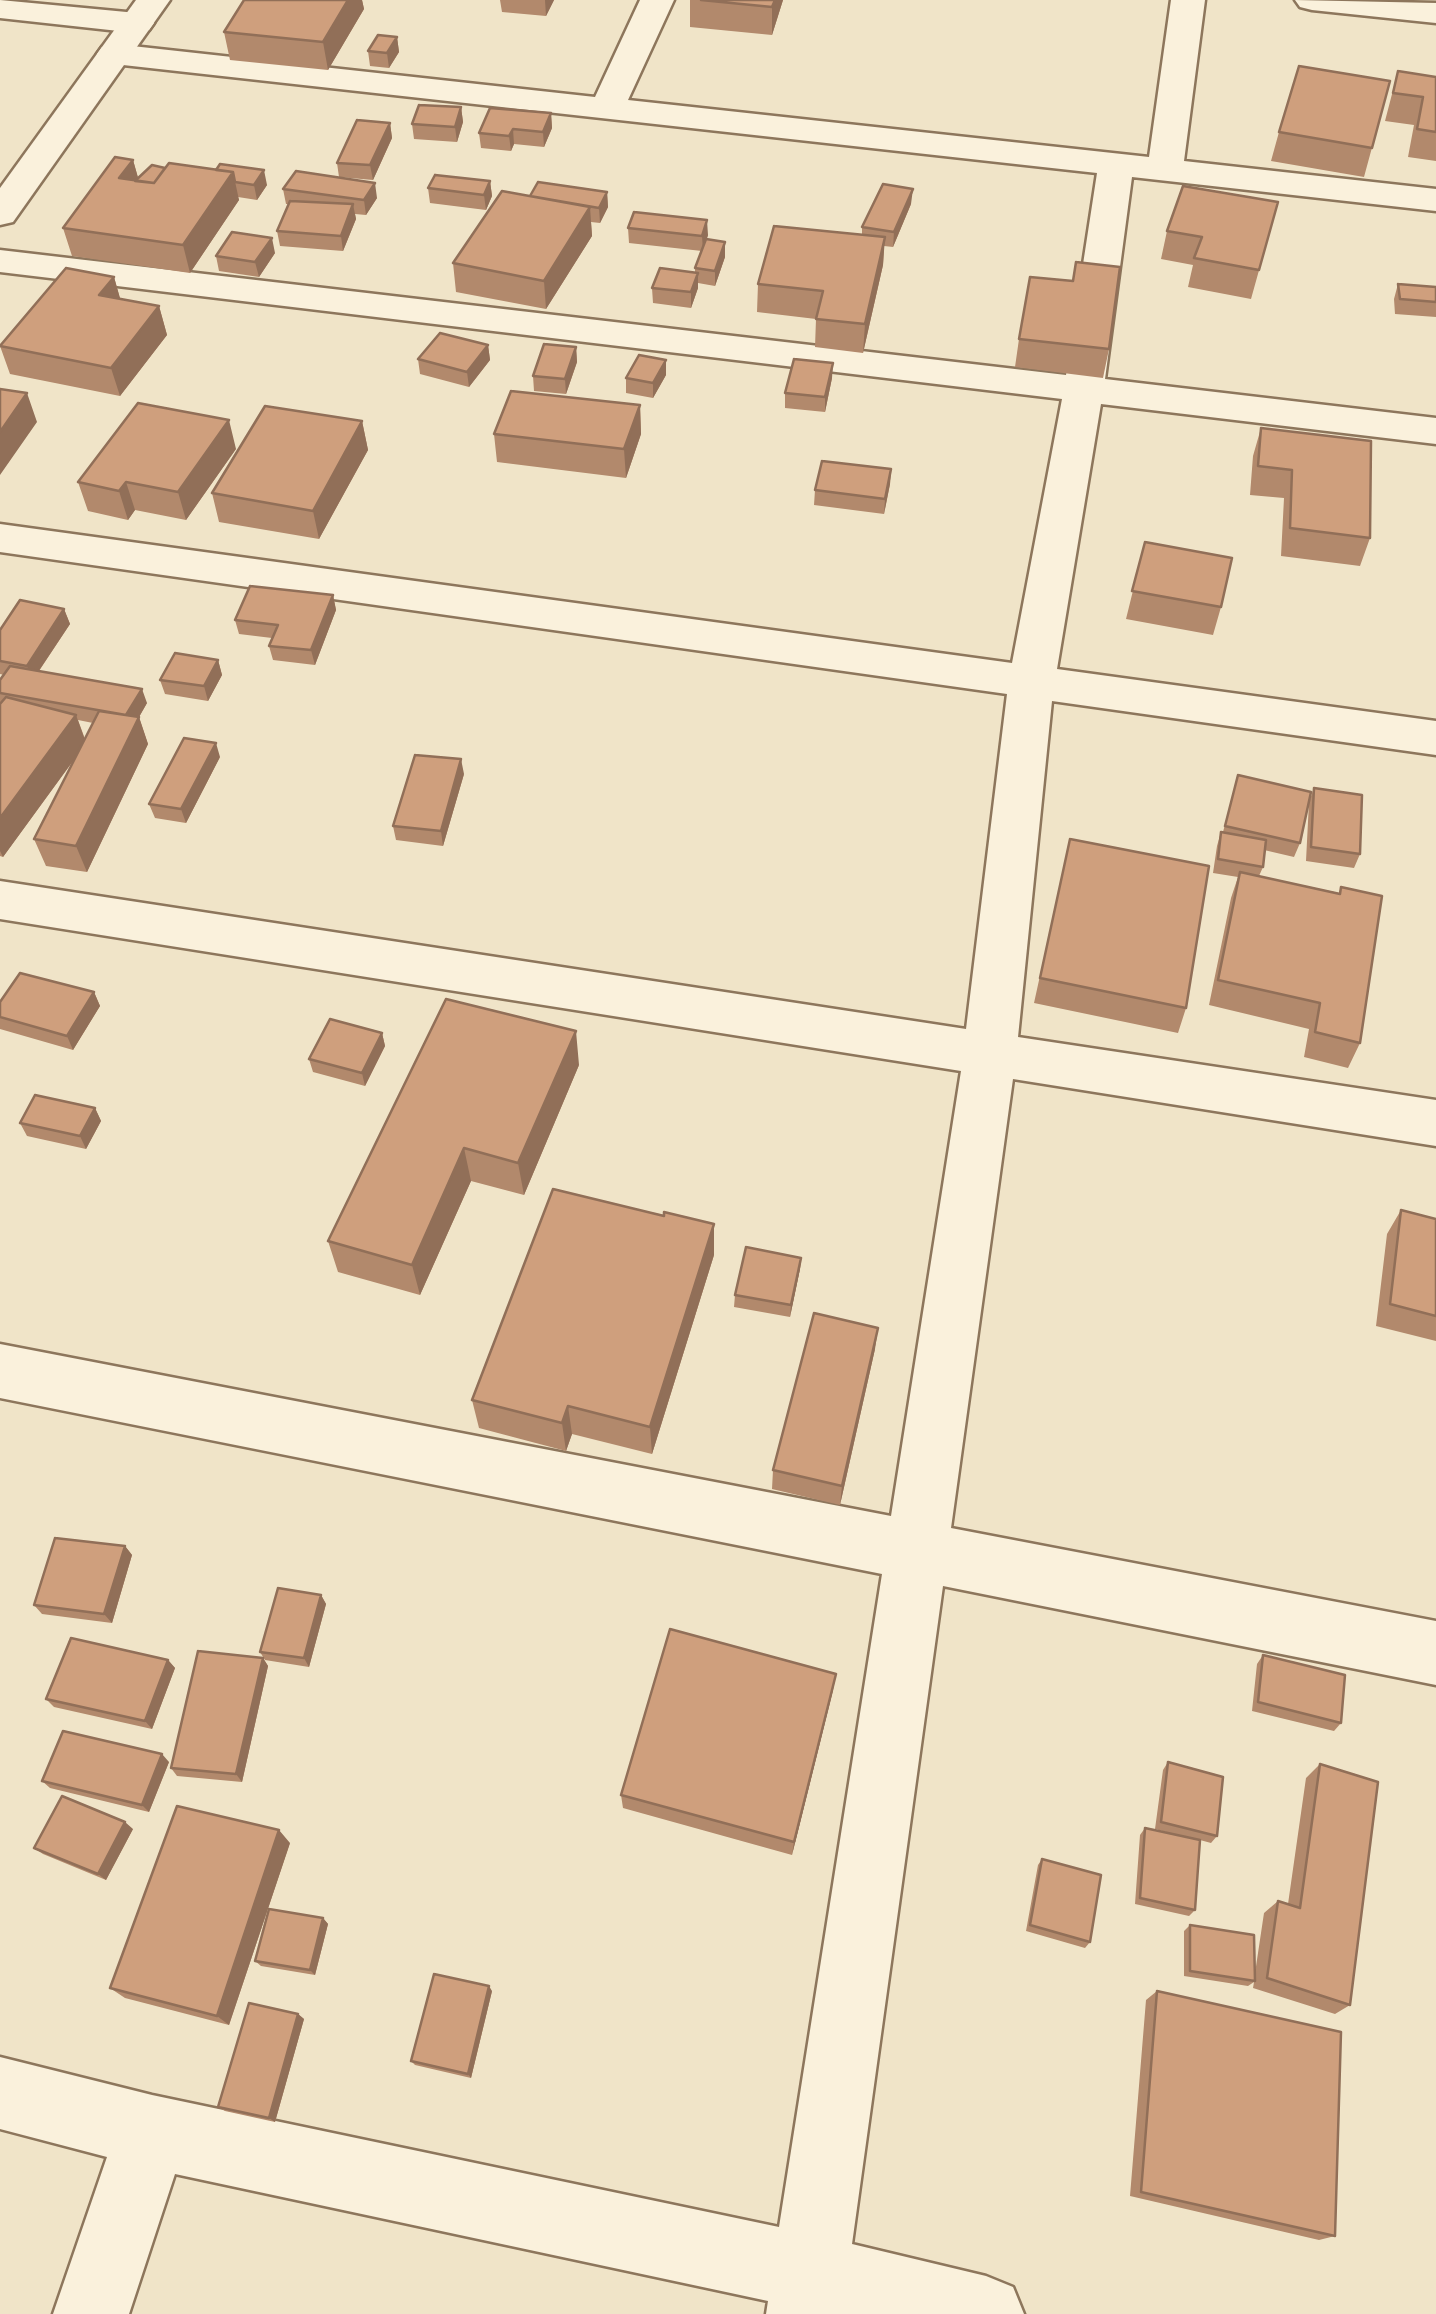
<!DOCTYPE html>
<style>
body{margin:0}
canvas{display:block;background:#f0e4c8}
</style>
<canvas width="1436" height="2314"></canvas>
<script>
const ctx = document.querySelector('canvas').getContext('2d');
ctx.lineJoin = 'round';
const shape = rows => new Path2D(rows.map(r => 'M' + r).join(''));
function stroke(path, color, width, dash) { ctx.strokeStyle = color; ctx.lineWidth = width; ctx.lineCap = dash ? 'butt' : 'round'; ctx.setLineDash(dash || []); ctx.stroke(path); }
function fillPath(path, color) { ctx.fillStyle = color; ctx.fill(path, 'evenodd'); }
const minor = shape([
 [0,0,137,13,149,16,154,23,149,30,137,33,0,18,0,0],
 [640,0,674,0,628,100,1149,157,1171,0,1205,0,1184,161,1436,189,1436,211,1132,177,1105,379,1436,418,1436,444,1101,404,1057,669,1436,721,1436,755,1052,701,1018,1037,1436,1100,1436,1146,1013,1079,951,1528,1436,1621,1436,1685,943,1586,852,2244,986,2276,1013,2287,1024,2314,766,2314,768,2301,175,2174,129,2314,53,2314,107,2157,0,2129,0,2057,152,2095,779,2227,882,1574,0,1398,0,1344,891,1516,961,1071,0,919,0,881,966,1029,1007,694,0,552,0,524,1012,663,1062,399,0,272,0,250,1066,375,1097,173,114,64,102,61,97,54,102,47,114,44,595,97,640,0],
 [1295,0,1436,3,1436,23,1312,10,1300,7,1295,0]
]);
const tertiary = shape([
 [136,0,170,0,13,222,0,225,0,188,136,0]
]);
stroke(minor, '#8d765c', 5);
stroke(tertiary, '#8d765c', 5);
fillPath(minor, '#faf1dc');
fillPath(tertiary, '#faf1dc');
fillPath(shape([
 [244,0,362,0,364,9,328,70,230,60,224,32],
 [500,0,554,0,546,16,502,12],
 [690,0,783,0,772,35,690,27],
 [397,37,399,52,389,68,370,66,368,51],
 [1398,71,1436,77,1436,161,1408,157,1414,125,1385,121],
 [1390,81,1364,177,1271,161,1279,132],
 [461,107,463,122,457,142,414,139,412,124],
 [551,113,552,128,544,147,514,144,511,151,481,148,479,133],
 [390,123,392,138,373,180,339,177,337,163],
 [133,160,138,178,165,168,267,185,257,200,238,197,239,200,190,273,72,256,63,228],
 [490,181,492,196,486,210,430,203,428,188],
 [283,189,377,198,366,215,355,214,356,219,343,251,280,246,277,231,288,204,286,204],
 [607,192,608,207,600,223,591,222,592,236,546,309,456,292,453,263,530,196],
 [1278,202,1251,299,1188,287,1193,265,1161,259,1167,231],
 [911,204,893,247,884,246,883,265,863,353,815,347,816,319,757,312,758,284,862,234,862,227],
 [628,228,708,235,705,244,725,242,725,257,715,286,698,283,698,288,691,308,653,303,652,288,695,273,695,268,702,251,629,243],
 [275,253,259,277,219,271,216,256],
 [114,277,120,299,159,306,167,335,120,396,10,374,0,346],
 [1073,281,1109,349,1103,378,1015,367,1019,339],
 [1398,284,1436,287,1436,317,1395,314,1394,299],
 [488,345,490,360,469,387,420,374,418,359],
 [576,347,577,362,566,394,534,391,533,376],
 [666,375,653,398,626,393,626,378],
 [832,378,825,412,785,408,785,393],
 [640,405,641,434,626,478,497,462,494,434],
 [362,421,368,450,319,539,219,522,212,493],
 [1261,428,1370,538,1360,566,1281,556,1284,498,1250,495,1253,456],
 [236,449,186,520,135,510,128,520,88,511,78,482],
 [891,469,890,484,884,514,814,505,815,490],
 [1145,542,1221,607,1213,635,1126,619],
 [333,595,336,610,315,665,273,660,269,646,272,638,239,634,235,620],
 [64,609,70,624,39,671,147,703,139,717,148,744,87,872,46,866,34,839,76,757,3,857,0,856,0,680,4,675,0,674,0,630],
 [78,720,93,723,85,739],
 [218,660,222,675,208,701,165,694,160,680],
 [220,757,186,823,155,818,149,804],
 [464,774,443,846,396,840,393,826],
 [1238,775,1300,843,1294,857,1264,850,1263,867,1259,876,1339,893,1341,887,1360,1043,1348,1068,1304,1057,1309,1029,1209,1005,1231,898,1238,877,1213,873,1217,846,1221,832,1223,832],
 [1314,788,1360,854,1354,868,1306,861,1309,802],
 [1070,839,1186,1008,1178,1033,1034,1003],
 [94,992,100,1006,73,1050,0,1029,0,1002],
 [382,1033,385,1046,365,1086,313,1072,309,1059],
 [579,1065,524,1195,471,1181,420,1295,338,1272,328,1241],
 [95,1108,101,1121,86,1149,27,1136,20,1123],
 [1401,1210,1436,1219,1436,1341,1376,1326,1387,1234],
 [714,1255,652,1454,572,1434,566,1451,479,1428,472,1400],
 [801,1258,800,1269,790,1317,734,1307,735,1295],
 [875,1349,840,1505,772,1489,773,1470],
 [125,1546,132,1555,112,1623,42,1614,34,1605],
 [321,1595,326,1604,309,1667,265,1660,260,1652],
 [1263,1655,1341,1723,1334,1731,1252,1711,1257,1664],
 [263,1658,268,1666,242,1782,177,1776,171,1768],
 [168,1660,175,1668,152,1729,54,1707,46,1699],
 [833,1690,792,1855,623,1808,621,1795],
 [169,1762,149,1812,50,1788,42,1781],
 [1168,1762,1217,1836,1211,1843,1200,1840,1195,1910,1189,1916,1135,1904,1140,1835,1145,1828,1185,1837,1155,1829,1163,1770],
 [1320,1764,1350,2005,1335,2014,1253,1988,1254,1982,1248,1986,1184,1976,1184,1931,1190,1925,1255,1973,1264,1913,1278,1901,1288,1904,1306,1778],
 [133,1829,106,1880,43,1854,34,1848],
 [290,1843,229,2025,125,1998,110,1988],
 [1042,1859,1090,1942,1085,1948,1026,1931,1038,1865],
 [323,1918,328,1924,315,1975,261,1966,255,1961],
 [492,1991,471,2078,415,2065,411,2061],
 [1157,1991,1335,2236,1319,2240,1130,2196,1146,2000],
 [298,2014,304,2019,275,2122,225,2111,218,2107]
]), '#b2896c');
fillPath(shape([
 [348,0,362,0,364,9,328,70,323,42],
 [545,0,554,0,546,16],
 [775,0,783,0,772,35,772,7],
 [397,37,399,52,389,68,387,53],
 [461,107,463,122,457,142,455,127],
 [551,113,552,128,544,147,543,132],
 [390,123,392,138,373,180,370,165],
 [513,129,514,144,511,151,509,136],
 [133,160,141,188,119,178],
 [264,170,267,185,257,200,254,185],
 [233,172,239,200,190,273,183,245],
 [490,181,492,196,486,210,484,195],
 [375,183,377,198,366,215,364,200],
 [913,189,911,204,893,247,894,232],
 [607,192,608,207,600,223,599,208],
 [353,204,356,219,343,251,341,236],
 [590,207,592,236,546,309,544,281],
 [707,220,708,235,703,251,702,236],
 [885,237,883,265,863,353,865,324],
 [272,238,275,253,259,277,255,262],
 [725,242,725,257,715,286,715,271],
 [698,273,698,288,691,308,691,292],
 [114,277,122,305,99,295],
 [159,306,167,335,120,396,111,368],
 [488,345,490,360,469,387,467,372],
 [576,347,577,362,566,394,565,379],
 [666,360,666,375,653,398,653,383],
 [833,363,832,378,825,412,825,397],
 [27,393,37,422,0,475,0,432],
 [640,405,641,434,626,478,624,449],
 [229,420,236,449,186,520,178,492],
 [362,421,368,450,319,539,313,511],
 [891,469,890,484,884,514,885,499],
 [126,482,135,510,128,520,119,491],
 [333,595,336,610,315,665,311,650],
 [64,609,70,624,32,681,27,666],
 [218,660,222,675,208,701,204,686],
 [142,689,147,703,139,717,148,744,87,872,76,846,126,716],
 [76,715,86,743,3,857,0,851,0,818],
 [216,743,220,757,186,823,181,809],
 [461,759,464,774,443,846,441,831],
 [94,992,100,1006,73,1050,67,1036],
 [576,1031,579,1065,524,1195,518,1163],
 [382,1033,385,1046,365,1086,362,1073],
 [95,1108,101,1121,86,1149,80,1136],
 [464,1148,471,1181,420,1295,412,1265],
 [714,1224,714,1255,652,1454,650,1427],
 [801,1258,800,1269,790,1317,791,1305],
 [878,1328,875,1349,840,1505,842,1486],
 [568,1406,572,1434,566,1451,562,1423],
 [125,1546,132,1555,112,1623,104,1614],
 [321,1595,326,1604,309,1667,304,1658],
 [263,1658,268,1666,242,1782,236,1774],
 [168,1660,175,1668,152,1729,145,1721],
 [836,1674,833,1690,792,1855,794,1842],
 [162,1754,169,1762,149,1812,142,1805],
 [125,1822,133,1829,106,1880,98,1874],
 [279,1830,290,1843,229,2025,217,2016],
 [323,1918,328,1924,315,1975,310,1970],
 [489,1986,492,1991,471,2078,468,2074],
 [298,2014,304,2019,275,2122,269,2118]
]), '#916f58');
const building = shape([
 [244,0,348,0,323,42,224,32,244,0],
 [701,0,775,0,772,7,701,0],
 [378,35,397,37,387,53,368,51,378,35],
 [1299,66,1390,81,1372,148,1279,132,1299,66],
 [1398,71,1436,77,1436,132,1417,129,1423,97,1393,93,1398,71],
 [419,105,461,107,455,127,412,124,419,105],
 [490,108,551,113,543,132,513,129,509,136,479,133,490,108],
 [357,120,390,123,370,165,337,163,357,120],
 [115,157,133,160,119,178,154,183,169,163,233,172,183,245,63,228,115,157],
 [220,164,264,170,254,185,235,182,233,172,216,170,220,164],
 [152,165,165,168,154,183,135,181,152,165],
 [296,171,375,183,364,200,283,189,296,171],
 [435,175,490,181,484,195,428,188,435,175],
 [538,182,607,192,599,208,530,196,538,182],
 [883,184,913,189,894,232,862,227,883,184],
 [1183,186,1278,202,1259,270,1194,258,1202,237,1167,231,1183,186],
 [502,191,590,207,544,281,453,263,502,191],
 [290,201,353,204,341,236,277,231,290,201],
 [634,212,707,220,702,236,628,228,634,212],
 [774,226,885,237,865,324,816,319,823,291,758,284,774,226],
 [232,232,272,238,255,262,216,256,232,232],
 [706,239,725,242,715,271,695,268,706,239],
 [1076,262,1120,267,1109,349,1019,339,1030,277,1073,281,1076,262],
 [66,268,114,277,99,295,159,306,111,368,0,346,66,268],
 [660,268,698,273,691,292,652,288,660,268],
 [1398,284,1436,287,1436,302,1400,299,1398,284],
 [440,333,488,345,467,372,418,359,440,333],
 [544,344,576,347,565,379,533,376,544,344],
 [639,355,666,360,653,383,626,378,639,355],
 [794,359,833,363,825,397,785,393,794,359],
 [0,389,27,393,0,432,0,389],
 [511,391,640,405,624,449,494,434,511,391],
 [138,403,229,420,178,492,126,482,119,491,78,482,138,403],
 [265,406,362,421,313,511,212,493,265,406],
 [1261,428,1371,441,1370,538,1290,528,1292,470,1258,466,1261,428],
 [822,461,891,469,885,499,815,490,822,461],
 [1145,542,1232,558,1221,607,1132,591,1145,542],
 [250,586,333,595,311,650,269,646,278,625,235,620,250,586],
 [20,600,64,609,27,666,0,661,0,630,20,600],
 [175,653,218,660,204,686,160,680,175,653],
 [10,666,142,689,126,715,0,693,0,680,10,666],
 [6,697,76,715,0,818,0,704,6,697],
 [99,711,139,717,76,846,34,839,99,711],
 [184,738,216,743,181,809,149,804,184,738],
 [415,755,461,759,441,831,393,826,415,755],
 [1238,775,1311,792,1300,843,1225,826,1238,775],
 [1314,788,1362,795,1360,854,1311,847,1314,788],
 [1221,832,1266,840,1263,867,1218,859,1221,832],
 [1070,839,1209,866,1186,1008,1040,978,1070,839],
 [1240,872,1340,894,1341,887,1382,896,1360,1043,1315,1032,1320,1003,1218,980,1240,872],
 [20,973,94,992,67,1036,0,1017,0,1002,20,973],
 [446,999,576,1031,518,1163,464,1148,412,1265,328,1241,446,999],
 [330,1019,382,1033,362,1073,309,1059,330,1019],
 [35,1095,95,1108,80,1136,20,1123,35,1095],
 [553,1189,664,1216,664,1212,714,1224,650,1427,568,1406,562,1423,472,1400,553,1189],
 [1401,1210,1436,1219,1436,1316,1390,1304,1401,1210],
 [746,1247,801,1258,791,1305,735,1295,746,1247],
 [814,1313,878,1328,842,1486,773,1470,814,1313],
 [55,1538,125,1546,104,1614,34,1605,55,1538],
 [278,1588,321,1595,304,1658,260,1652,278,1588],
 [670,1629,836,1674,794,1842,621,1795,670,1629],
 [71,1638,168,1660,145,1721,46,1699,71,1638],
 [198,1651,263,1658,236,1774,171,1768,198,1651],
 [1263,1655,1345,1675,1341,1723,1258,1702,1263,1655],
 [63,1731,162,1754,142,1805,42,1781,63,1731],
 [1168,1762,1223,1777,1217,1836,1161,1822,1168,1762],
 [1320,1764,1378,1782,1350,2005,1267,1978,1278,1901,1300,1908,1320,1764],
 [62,1796,125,1822,98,1874,34,1848,62,1796],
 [177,1806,279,1830,217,2016,110,1988,177,1806],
 [1145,1828,1200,1840,1195,1910,1140,1898,1145,1828],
 [1042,1859,1101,1875,1090,1942,1030,1925,1042,1859],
 [269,1909,323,1918,310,1970,255,1961,269,1909],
 [1190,1925,1254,1935,1255,1981,1190,1971,1190,1925],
 [434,1974,489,1986,468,2074,411,2061,434,1974],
 [1157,1991,1341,2032,1335,2236,1141,2192,1157,1991],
 [249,2003,298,2014,269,2118,218,2107,249,2003]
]);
fillPath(building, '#cf9f7d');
stroke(building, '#916f58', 2.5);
</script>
